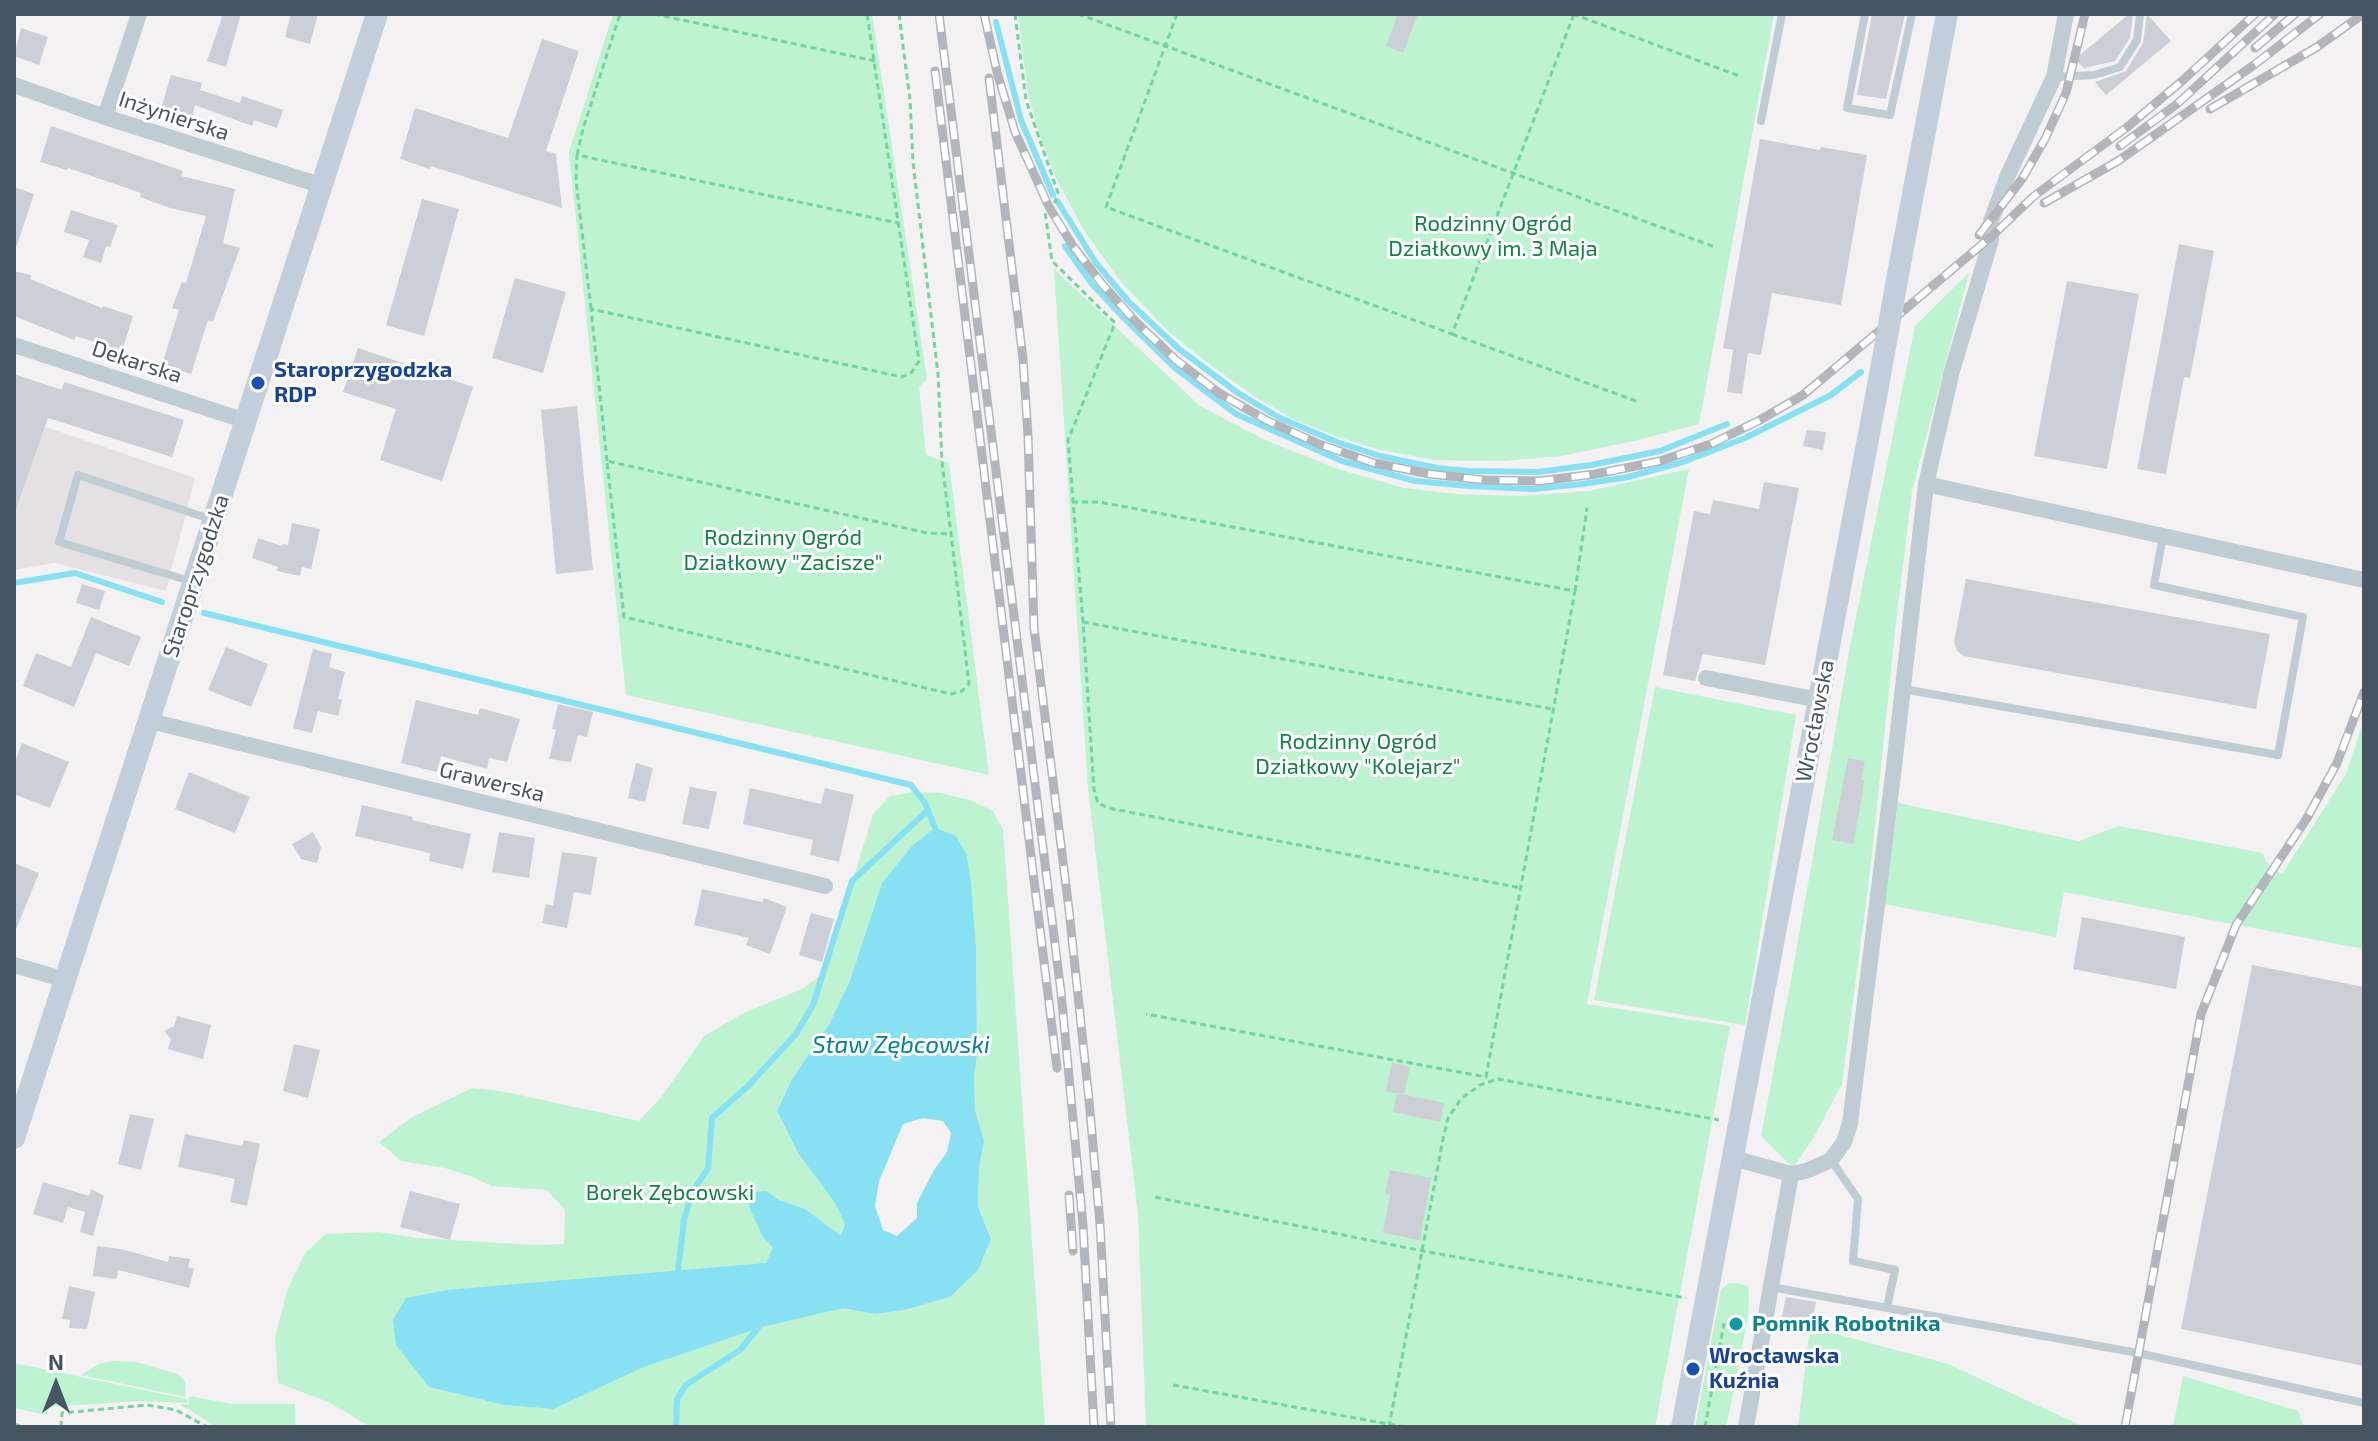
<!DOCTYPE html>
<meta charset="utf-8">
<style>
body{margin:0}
#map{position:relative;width:2378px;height:1441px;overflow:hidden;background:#f3f1f1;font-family:"Exo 2",sans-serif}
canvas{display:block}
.frame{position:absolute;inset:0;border:16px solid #475560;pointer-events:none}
.north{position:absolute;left:16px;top:1345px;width:80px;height:80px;-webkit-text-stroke:6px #fff;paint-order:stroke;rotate:0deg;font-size:22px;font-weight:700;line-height:32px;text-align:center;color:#475560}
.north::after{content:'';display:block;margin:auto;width:28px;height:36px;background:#475560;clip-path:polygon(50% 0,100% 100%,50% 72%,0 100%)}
</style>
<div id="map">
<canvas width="2378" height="1441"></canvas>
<div class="frame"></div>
<div class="north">N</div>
</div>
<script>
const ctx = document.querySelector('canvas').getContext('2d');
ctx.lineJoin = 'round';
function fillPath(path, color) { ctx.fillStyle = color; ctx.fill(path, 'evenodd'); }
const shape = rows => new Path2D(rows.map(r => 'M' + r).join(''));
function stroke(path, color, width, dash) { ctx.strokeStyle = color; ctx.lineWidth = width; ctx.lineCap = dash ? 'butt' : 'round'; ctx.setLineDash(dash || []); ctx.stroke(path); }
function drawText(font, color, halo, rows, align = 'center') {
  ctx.font = font + ' "Exo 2",sans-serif'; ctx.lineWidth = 6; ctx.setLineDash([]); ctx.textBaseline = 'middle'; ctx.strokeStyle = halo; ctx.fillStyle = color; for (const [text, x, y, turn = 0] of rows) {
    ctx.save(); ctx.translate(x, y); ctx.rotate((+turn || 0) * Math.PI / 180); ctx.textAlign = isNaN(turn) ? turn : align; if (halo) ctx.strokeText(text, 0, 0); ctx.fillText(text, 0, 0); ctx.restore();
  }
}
fillPath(shape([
 [14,416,195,478,166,591,55,563,14,570]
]), '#e4e1e3');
fillPath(shape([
 [613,14,872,14,927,379,919,387,926,455,949,463,989,775,626,695,569,152],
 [1018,14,1774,14,1699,424,1634,441,1561,456,1502,461,1434,460,1381,450,1341,438,1295,420,1254,396,1212,366,1169,332,1121,282,1083,229,1055,176,1039,133,1028,95],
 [1054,269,1200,406,1265,440,1338,469,1404,488,1456,494,1521,496,1589,491,1689,469,1587,1004,1730,1026,1655,1427,1146,1427,1138,1214,1088,788],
 [1969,273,1912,491,1896,622,1870,872,1842,1084,1814,1137,1793,1168,1761,1136,1791,980,1850,647,1915,326],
 [1655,687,1796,715,1745,1025,1594,1000],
 [2364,719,2364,949,2064,892,2056,937,1884,904,1898,803,2079,841,2119,826,2263,853,2266,862,2282,874,2346,774],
 [915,792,941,793,970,800,993,811,1003,830,1045,1427,371,1427,328,1402,278,1383,275,1337,287,1291,305,1253,326,1234,379,1232,417,1238,535,1245,564,1244,565,1210,547,1190,492,1186,470,1176,445,1168,401,1161,379,1142,411,1118,472,1088,501,1091,639,1121,663,1095,704,1036,742,1014,804,988,825,972,873,814,890,796],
 [967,855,976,947,977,1055,974,1077,975,1110,984,1141,979,1168,978,1207,991,1239,950,1297,904,1310,875,1314,843,1307,758,1328,644,1367,552,1409,504,1405,429,1387,767,1263,773,1248,763,1237,766,1192,779,1200,805,1209,839,1235,845,1224,835,1203,798,1153,777,1111,792,1079,829,1026,851,978],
 [1729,1283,1736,1283,1748,1286,1749,1298,1748,1316,1728,1419,1725,1427,1695,1427,1721,1290],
 [1810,1327,1948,1364,2084,1427,1798,1427],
 [115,1361,136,1362,178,1374,185,1382,186,1397,81,1375,101,1363],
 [14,1363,187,1399,187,1403,139,1401,49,1407,47,1415,14,1408],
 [2183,1376,2298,1411,2304,1427,2173,1427],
 [189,1396,232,1404,295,1404,295,1427,217,1427,179,1404,188,1404]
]), '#bdf3d0');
fillPath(shape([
 [935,828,956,836,967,855,971,884,976,947,977,1055,974,1077,975,1110,984,1141,979,1168,978,1207,991,1239,978,1270,950,1297,904,1310,875,1314,843,1308,762,1327,644,1367,553,1409,504,1405,429,1387,396,1345,393,1320,406,1298,447,1290,766,1263,773,1248,763,1237,750,1209,747,1193,766,1191,779,1200,805,1209,840,1235,845,1224,835,1203,798,1153,777,1111,792,1079,829,1025,851,978,882,883,913,845],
 [923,1118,943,1121,951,1133,947,1152,934,1170,917,1203,917,1218,897,1236,883,1230,875,1206,879,1181,903,1124]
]), '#87e1f3');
stroke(shape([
 [996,22,1021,120,1053,195],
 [1058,202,1096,263,1128,301,1179,349,1238,393,1280,418,1337,442,1380,456,1437,468,1469,471,1538,472,1591,465,1660,451,1727,424],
 [1065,246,1092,284,1123,317,1175,368,1236,414,1342,461,1415,481,1469,486,1533,489,1582,484,1628,477,1683,462,1745,438,1831,395,1861,372],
 [14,583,75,573,162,602],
 [204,613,911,785,925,803,935,828],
 [678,1270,684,1220,692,1193,708,1168,712,1118,749,1085,796,1034,813,1005,852,881,928,810],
 [676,1427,677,1399,686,1385,740,1350,758,1328]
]), '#87e1f3', 6);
fillPath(shape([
 [223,14,241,14,226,67,207,61],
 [291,14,318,14,310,44,285,37],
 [1398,14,1418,14,1403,53,1386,46],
 [1872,14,1905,14,1886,99,1857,95],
 [2129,14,2133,14,2130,38,2115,61,2084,68,2075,59],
 [2147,14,2171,41,2106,95,2095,82,2126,71,2143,43],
 [21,28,48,37,39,65,14,56],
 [542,39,579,51,546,151,556,154,562,208,431,166,430,169,400,159,415,108,508,138],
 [171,75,202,83,200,90,240,103,242,96,283,110,277,128,254,120,252,126,195,105,192,118,161,109],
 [51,126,183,171,181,176,235,189,223,243,240,248,213,322,208,320,191,374,162,365,179,310,172,308,182,282,186,283,206,216,170,208,140,197,141,193,68,168,67,170,40,162],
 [1760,139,1820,150,1821,147,1867,155,1841,305,1772,293,1761,355,1748,353,1742,394,1727,392,1733,350,1723,348],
 [14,187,34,194,17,245,14,245],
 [422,199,459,209,424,336,386,325],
 [71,210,118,225,110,247,106,246,101,263,83,257,89,240,64,232],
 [2179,244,2214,251,2190,378,2184,377,2166,474,2137,469],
 [14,271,31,275,30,279,102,308,103,306,133,316,122,351,76,336,74,340,14,316],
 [515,278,566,292,543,373,492,358],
 [2067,281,2139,294,2107,469,2034,456],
 [358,348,473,387,442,481,380,460,396,409,343,392],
 [14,374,62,390,64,382,184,420,172,457,48,418,16,509,14,509],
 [577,406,593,570,556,574,541,410],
 [1807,430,1826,432,1823,450,1803,446],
 [1764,482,1799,488,1765,665,1703,654,1695,681,1663,675,1694,511,1710,514,1713,500,1759,509],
 [292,523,320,529,311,569,302,567,300,576,277,571,278,567,252,558,258,538,282,546,282,544,288,545],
 [1966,579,2270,634,2256,709,1964,656,1957,651,1954,642],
 [82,584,105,591,99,610,76,603],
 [91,617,141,637,129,666,96,653,74,707,23,686,36,653,71,667],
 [226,647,268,664,251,707,208,690],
 [313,649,332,654,329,667,345,672,338,699,342,700,338,716,318,711,312,733,293,728],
 [416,700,478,715,480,708,520,719,507,762,489,758,487,769,441,756,437,772,401,763],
 [558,704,593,712,587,737,578,735,571,762,549,759,556,730,552,729],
 [22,743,69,762,50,808,14,794,14,764],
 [1848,758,1865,761,1861,779,1864,780,1862,797,1853,844,1832,840],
 [636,763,653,768,645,802,628,798],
 [189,772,250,797,235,833,175,809],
 [690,787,717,792,709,829,682,824],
 [750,788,821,804,825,788,854,795,839,862,810,855,813,840,743,824],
 [362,805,413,817,412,820,471,834,463,869,429,861,430,853,355,836],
 [313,832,321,847,317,863,301,859,292,844],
 [499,832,535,838,529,878,492,872],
 [562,852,597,857,591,895,574,892,567,928,542,923,546,904,553,906],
 [14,863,39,873,15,932,14,932],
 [702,889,762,902,764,898,787,907,770,954,746,945,749,938,694,925],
 [811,913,834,919,822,962,799,955],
 [2082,917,2185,937,2176,989,2073,969],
 [2252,965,2364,987,2364,1366,2181,1329],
 [177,1016,211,1025,203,1059,168,1049,171,1039,164,1031,174,1026],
 [294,1044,320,1050,308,1098,283,1091],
 [1392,1063,1410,1067,1404,1095,1386,1091],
 [1397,1093,1444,1103,1440,1122,1393,1112],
 [130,1114,154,1119,141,1170,118,1164],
 [185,1134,242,1146,244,1140,260,1144,247,1206,230,1202,235,1179,178,1167],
 [1390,1170,1431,1178,1420,1240,1383,1233,1390,1195,1385,1194],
 [43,1182,89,1196,91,1189,104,1196,93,1236,80,1232,85,1212,68,1207,63,1223,33,1214],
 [410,1191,460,1204,450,1240,400,1227],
 [97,1246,121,1249,168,1262,169,1256,190,1259,188,1267,194,1269,189,1288,118,1270,117,1279,93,1276],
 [69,1286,95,1292,87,1329,69,1328,70,1320,62,1319],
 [1786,1297,1816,1302,1811,1327,1781,1321]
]), '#ccd0d6');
stroke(shape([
 [654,14,875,61],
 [899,14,910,100,913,162,938,374,942,462,951,534,969,684,962,691,951,694,624,617,607,461,927,533,951,534],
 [1015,14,1026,100,1058,193,1055,202,1045,212,1052,261,1115,323,1068,440,1083,622,1094,790,1098,803,1108,808,1521,888],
 [1078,14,1715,247],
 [1177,14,1106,207,1452,334,1574,14],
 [1573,14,1742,77],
 [577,155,583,129,620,14],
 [591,309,576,180,577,155,898,223],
 [1452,334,1639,402],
 [607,461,591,309,902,377,912,372,919,361,867,14],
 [1072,502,1099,502,1575,591,1486,1077,1146,1014],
 [1575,591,1587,508],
 [1083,622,1552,709],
 [1155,1197,1423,1251,1686,1298],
 [1173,1385,1405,1427],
 [14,1424,24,1427],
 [61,1427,62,1413,147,1405,176,1410,207,1427],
 [1389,1427,1443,1139,1448,1118,1461,1099,1480,1085,1498,1079,1719,1120],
 [1705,1427,1724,1323]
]), '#72d4a0', 3, [6, 4]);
stroke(shape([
 [1865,14,1847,108,1890,115,1912,14],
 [2054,77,2094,75,2120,67,2137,40,2140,14],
 [1761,121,1782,14],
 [190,581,59,542,78,475,213,520],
 [1903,689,2278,755,2303,617,2154,585,2163,536],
 [1831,1160,1858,1199,1853,1261,1895,1270,1887,1307],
 [1771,1287,2138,1353,2364,1403]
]), '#c0ccd3', 8);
stroke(shape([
 [14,85,105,117,323,186],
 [105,117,139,14],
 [14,345,246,421],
 [1926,484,2364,580],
 [1706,678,1819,700],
 [150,721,825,886],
 [14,965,66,980],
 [1733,1158,1791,1174,1746,1427],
 [1791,1174,1806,1171,1831,1160,1844,1142,1850,1123,1893,775,1926,484,1952,371,1991,240,1991,221,2008,175,2054,77,2066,14]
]), '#c0ccd3', 16);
stroke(shape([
 [1901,258,1947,14],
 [14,1138,377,14],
 [1682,1427,1878,386]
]), '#c2cfdb', 22);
const rail = shape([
 [939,14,1061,992,1083,1225,1094,1427],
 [984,14,997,72,1015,132,1049,207,1073,246,1102,284,1136,322,1176,360,1219,393,1266,420,1319,444,1374,463,1430,474,1484,480,1539,481,1596,474,1660,461,1711,444,1758,421,1803,395,1992,236,2034,196,2126,128,2182,81,2255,14],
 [2255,48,2295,14],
 [935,71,1057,1068],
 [989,78,1023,359,1028,436,1034,628,1069,910,1089,1100,1100,1224,1111,1427],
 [2210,109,2317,47,2363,14],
 [2120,146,2177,104,2275,14],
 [2044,203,2118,161,2254,65,2320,14],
 [1979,235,2022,179,2045,139,2066,93,2085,14],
 [1069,1195,1073,1251],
 [2125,1427,2201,1014,2236,925,2307,818,2337,763,2364,692]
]);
stroke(rail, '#b2b6bb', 9);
stroke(rail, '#fff', 6, [18]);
stroke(shape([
 [1878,386,1901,258]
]), '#c2cfdb', 22);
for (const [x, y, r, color] of [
 [258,383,8,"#1a4fb4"],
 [1736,1324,8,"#0f9aa8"],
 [1693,1369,8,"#1a4fb4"]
]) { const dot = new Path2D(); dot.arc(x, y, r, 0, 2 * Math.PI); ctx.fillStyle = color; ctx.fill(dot); stroke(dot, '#fff', 3); }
drawText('22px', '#475560', '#fff', [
 ["Inżynierska",174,116,18],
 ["Dekarska",137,362,18],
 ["Staroprzygodzka",196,576,-72],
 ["Wrocławska",1815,721,-79],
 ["Grawerska",492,782,14]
]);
drawText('22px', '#108344', '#fff', [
 ["Rodzinny Ogród",1493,224],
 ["Działkowy im. 3 Maja",1493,249],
 ["Rodzinny Ogród",783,538],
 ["Działkowy \"Zacisze\"",783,563],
 ["Rodzinny Ogród",1358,742],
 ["Działkowy \"Kolejarz\"",1358,767],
 ["Borek Zębcowski",670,1193]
]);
drawText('bold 22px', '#164399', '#fff', [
 ["Staroprzygodzka",274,370],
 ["RDP",274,395],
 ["Wrocławska",1709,1356],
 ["Kuźnia",1709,1381]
], 'left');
drawText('bold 22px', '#0d838f', '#fff', [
 ["Pomnik Robotnika",1752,1324]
], 'left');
drawText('italic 24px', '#047f97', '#fff', [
 ["Staw Zębcowski",901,1045]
]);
</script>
